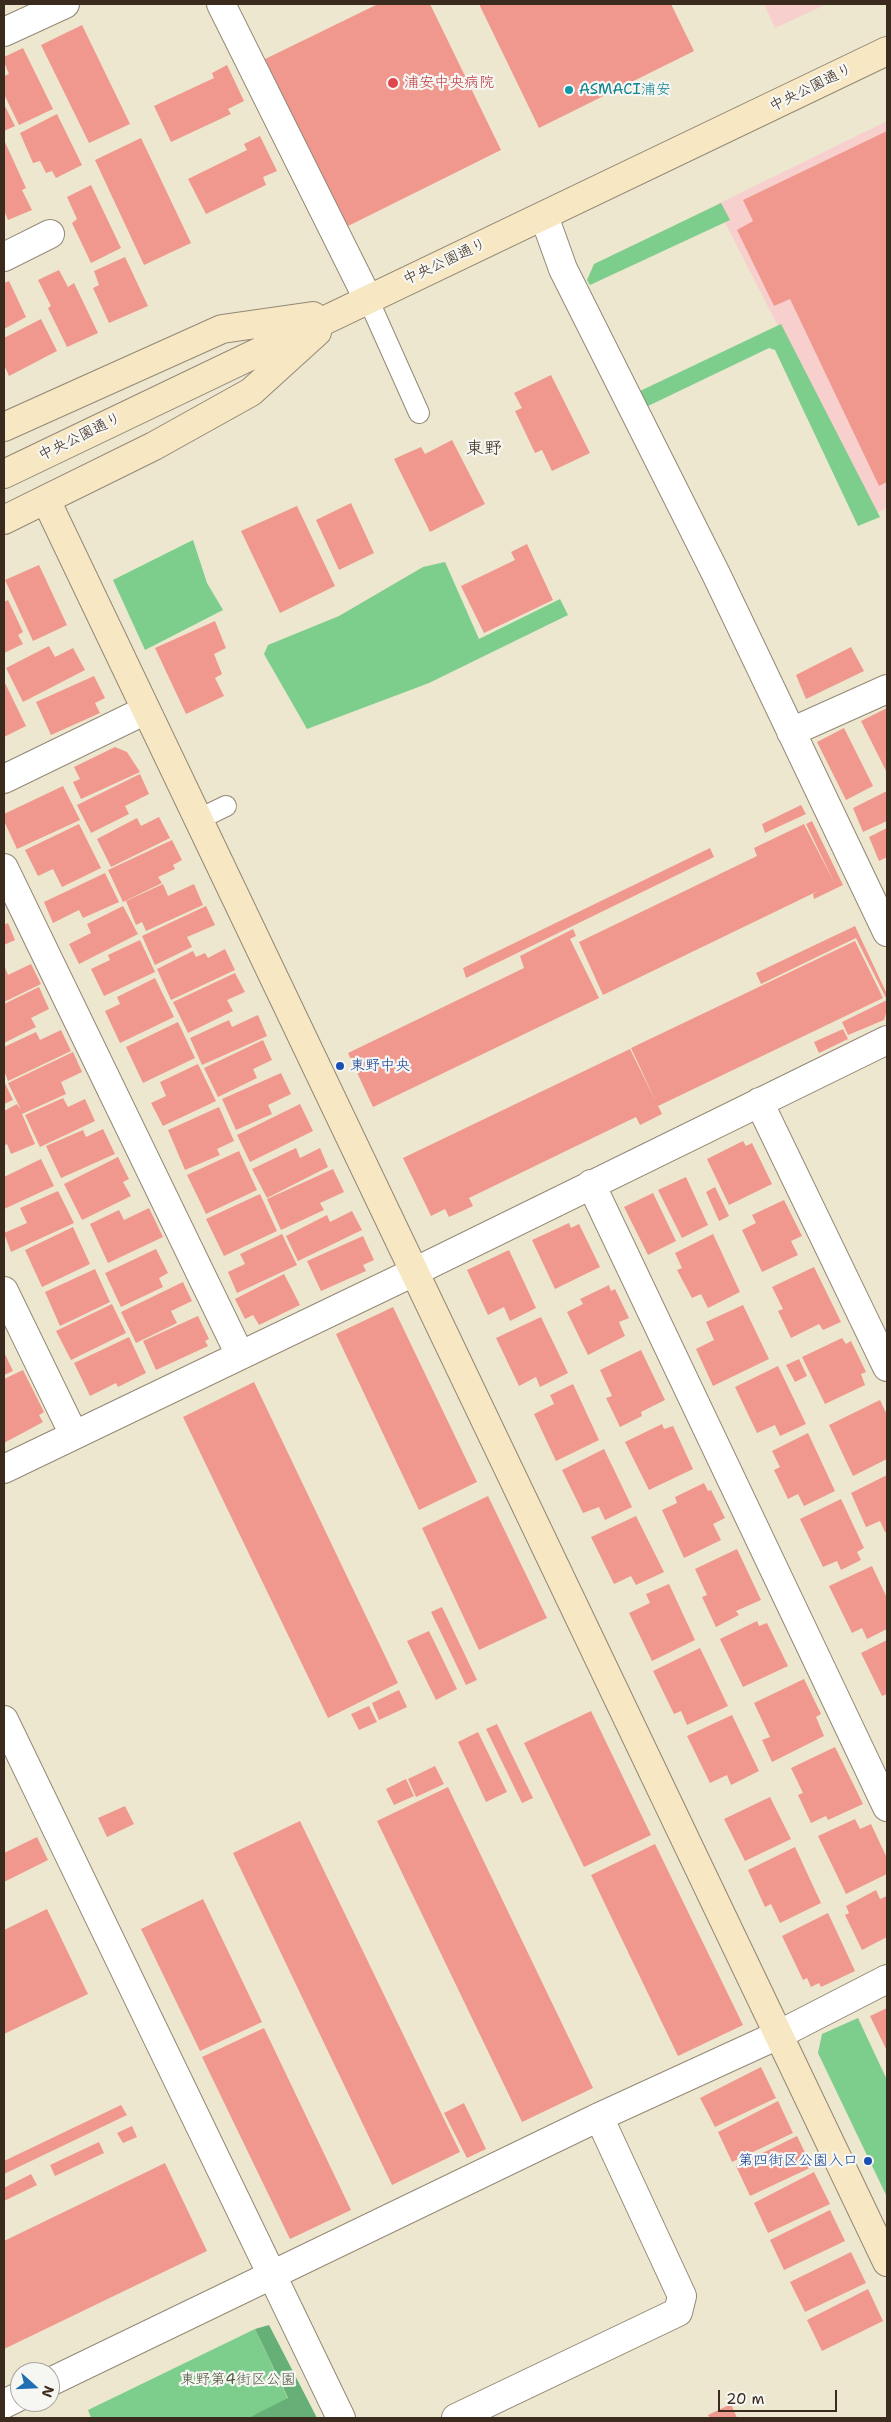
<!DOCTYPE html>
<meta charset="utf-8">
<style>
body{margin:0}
#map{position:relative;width:891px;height:2422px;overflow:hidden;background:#ece7ce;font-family:"Shantell Sans",sans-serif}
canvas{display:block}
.frame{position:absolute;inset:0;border:5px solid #3b2a1e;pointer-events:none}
.north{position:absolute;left:10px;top:2362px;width:50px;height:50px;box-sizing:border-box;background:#f6f6f2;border:1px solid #aba49d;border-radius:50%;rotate:110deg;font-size:14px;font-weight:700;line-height:20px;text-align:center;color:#3b2a1e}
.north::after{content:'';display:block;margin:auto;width:18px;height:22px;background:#1f6fb2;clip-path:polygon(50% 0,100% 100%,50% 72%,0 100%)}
.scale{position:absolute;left:718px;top:2390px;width:119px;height:22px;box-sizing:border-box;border:2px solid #3b2a1e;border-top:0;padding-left:6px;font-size:15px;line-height:18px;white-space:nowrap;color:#3b2a1e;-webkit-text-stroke:4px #f6f6f2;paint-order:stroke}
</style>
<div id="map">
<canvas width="891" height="2422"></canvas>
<div class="frame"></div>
<div class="north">N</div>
<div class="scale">20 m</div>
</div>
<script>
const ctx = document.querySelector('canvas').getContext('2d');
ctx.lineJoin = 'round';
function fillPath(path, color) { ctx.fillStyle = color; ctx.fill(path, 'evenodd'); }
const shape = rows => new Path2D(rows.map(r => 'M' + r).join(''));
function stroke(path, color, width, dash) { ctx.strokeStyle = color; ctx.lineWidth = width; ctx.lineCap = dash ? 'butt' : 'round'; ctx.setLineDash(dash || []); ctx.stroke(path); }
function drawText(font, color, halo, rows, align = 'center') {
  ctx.font = font + ' "Shantell Sans","Klee One",sans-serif'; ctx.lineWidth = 4.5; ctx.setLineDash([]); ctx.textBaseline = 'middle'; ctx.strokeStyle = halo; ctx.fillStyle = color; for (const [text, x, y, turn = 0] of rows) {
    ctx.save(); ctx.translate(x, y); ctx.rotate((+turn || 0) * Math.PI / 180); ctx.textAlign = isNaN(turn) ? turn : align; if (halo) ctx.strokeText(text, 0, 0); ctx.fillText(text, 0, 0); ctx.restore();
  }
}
fillPath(shape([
 [764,4,827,4,775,28],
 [887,121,887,508,874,514,716,205]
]), '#f7d0cd');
fillPath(shape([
 [721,203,730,220,590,285,587,280,594,264],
 [781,324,880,517,858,526,775,350,769,348,648,406,640,391],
 [193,540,207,583,223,610,145,650,113,580],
 [445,562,479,639,560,599,568,615,429,683,307,729,264,654,268,645,339,616,423,567],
 [858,2018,887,2080,887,2197,818,2053,822,2034],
 [255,2329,288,2399,248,2418,91,2418,88,2410]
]), '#7dcd8d');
fillPath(shape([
 [269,2325,317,2418,248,2418,288,2398,255,2329]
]), '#66b078');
fillPath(shape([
 [378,4,430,4,501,150,342,229,261,61],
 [479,4,671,4,694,51,539,128],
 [82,25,130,124,89,143,41,45],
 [23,48,53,109,19,125,4,94,4,76,9,74,4,62,4,57],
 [227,65,244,101,228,109,231,114,171,142,154,106,214,78,212,73],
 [4,104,15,126,4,131],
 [57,114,82,165,56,178,52,171,46,173,40,161,33,163,20,133],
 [887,131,887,482,879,486,790,299,774,306,737,230,753,221,743,200],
 [260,136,277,171,263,177,266,185,206,214,188,179,247,150,244,144],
 [141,138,191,243,144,265,95,160],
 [4,140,26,188,22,190,32,210,8,220,4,210],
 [91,185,121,248,91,263,72,223,77,219,67,197],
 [125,257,148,306,109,323,93,288,99,285,94,271],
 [59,270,68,287,74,283,98,333,67,347,48,308,51,306,38,280],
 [9,281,26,317,4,329,4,283],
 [41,319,57,351,9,376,4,365,4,338],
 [551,375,590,453,552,471,542,450,535,453,515,411,522,408,514,393],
 [452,440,485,504,430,532,394,459,421,447,425,454],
 [351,503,374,553,339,570,316,520],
 [297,506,335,586,280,613,241,531],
 [527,544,553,600,484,633,461,586,515,560,511,552],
 [39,565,67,625,33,641,5,580],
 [8,600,23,632,18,635,23,644,4,653,4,602],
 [215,621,226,648,214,654,222,674,215,678,224,696,186,714,155,648],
 [49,646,55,657,73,648,85,670,23,702,6,668],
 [851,647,864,671,806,699,796,675],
 [94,676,105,698,95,703,100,713,51,735,36,702],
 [4,681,26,726,4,737],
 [887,708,887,773,861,721],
 [844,728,873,786,846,800,817,742],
 [115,747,127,752,140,772,81,799,73,782,80,779,74,767],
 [140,774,149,794,125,806,129,814,91,833,77,805],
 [63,786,80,820,17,849,4,821,4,814],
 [887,791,887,821,863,832,853,808],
 [801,805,806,814,765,833,762,824],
 [159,817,170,838,111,867,97,839,137,818,141,826],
 [812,821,843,885,814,899,813,894,818,891,603,995,579,942,757,856,754,848,804,824,835,884,806,824],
 [79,824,101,868,62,887,53,869,38,876,25,850],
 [887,828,887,857,879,861,869,837],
 [172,840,182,860,173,865,175,869,158,877,162,883,123,902,108,870],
 [710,848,714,857,466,978,463,968],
 [105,873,119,902,83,918,79,910,53,923,44,902],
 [163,884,168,896,194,884,203,905,146,931,142,922,136,925,126,901],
 [123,906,138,934,79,964,69,944,91,933,87,924],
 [206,906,215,925,187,937,192,947,155,965,142,936],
 [8,923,15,940,4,945,4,925],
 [855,926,887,994,887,1010,884,1020,848,1035,842,1022,887,1000,856,938,761,984,756,973],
 [573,929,576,936,570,939,599,998,373,1107,348,1053,524,968,520,956],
 [140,940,155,972,104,996,91,969,110,960,108,955],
 [855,941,883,998,658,1106,631,1048],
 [225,949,235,970,171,1000,157,969,193,951,196,957,205,953,208,958],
 [31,964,41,984,4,1002,4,965,8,975],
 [235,973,245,992,227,1000,233,1011,188,1033,173,1002],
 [155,978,174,1017,120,1043,105,1011,120,1004,117,997],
 [39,987,49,1009,31,1018,36,1027,4,1043,4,1004],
 [258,1015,267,1036,202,1065,190,1038,229,1020,232,1027],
 [178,1022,195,1058,143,1083,126,1047],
 [843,1029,848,1039,819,1053,814,1042],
 [61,1030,71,1051,8,1081,4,1071,4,1047,36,1032,40,1040],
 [263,1040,272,1060,253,1069,257,1078,218,1097,204,1068],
 [630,1049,662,1114,640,1125,636,1117,469,1198,473,1206,449,1217,445,1209,431,1216,403,1158],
 [73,1052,82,1072,61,1082,66,1094,22,1114,35,1144,11,1154,7,1144,4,1146,4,1111,17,1104,21,1110,8,1083],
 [198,1064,216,1101,163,1126,151,1103,166,1096,160,1082],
 [281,1073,291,1094,268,1105,272,1114,236,1130,222,1099],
 [4,1081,13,1100,4,1104],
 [63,1098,68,1107,85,1099,95,1121,40,1147,25,1115],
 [300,1104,313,1131,250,1162,237,1135],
 [219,1107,234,1141,217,1149,220,1155,185,1170,168,1130],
 [103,1129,115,1154,61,1178,46,1146,83,1130,86,1137],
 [743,1141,746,1146,752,1143,772,1184,729,1205,707,1159],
 [296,1148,300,1158,320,1148,328,1167,267,1198,252,1169],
 [239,1151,257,1190,206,1214,187,1175],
 [118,1157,129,1179,123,1182,131,1196,82,1220,64,1184],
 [41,1159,54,1186,4,1209,4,1177],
 [333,1169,344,1192,320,1203,324,1210,281,1230,267,1199],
 [686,1177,708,1225,682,1238,658,1190],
 [715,1187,729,1216,719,1221,706,1192],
 [58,1191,74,1223,11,1252,4,1233,27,1223,20,1208],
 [653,1193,676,1241,648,1255,624,1207],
 [260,1194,277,1231,224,1256,206,1219],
 [784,1200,802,1236,791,1241,798,1255,762,1272,742,1230,756,1223,752,1215],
 [149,1208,163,1237,108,1263,90,1224,119,1210,124,1220],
 [352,1211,362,1230,298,1261,286,1236,327,1215,330,1222],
 [569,1223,571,1228,579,1224,600,1267,555,1289,532,1240],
 [73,1227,90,1264,42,1287,25,1250],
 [282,1234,297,1265,237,1293,228,1272,245,1264,240,1254],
 [713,1234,740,1292,708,1308,701,1294,692,1298,677,1270,682,1268,675,1253],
 [363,1236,374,1260,363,1265,366,1271,321,1291,307,1261],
 [156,1249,168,1273,159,1278,163,1287,121,1307,105,1273],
 [509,1250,536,1308,510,1321,504,1307,488,1315,467,1270],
 [814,1267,841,1322,823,1330,819,1324,791,1338,778,1311,783,1309,772,1287],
 [95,1269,110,1302,60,1326,45,1292],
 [284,1274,300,1305,259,1325,253,1315,245,1319,235,1299],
 [183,1282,192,1301,171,1311,177,1323,136,1343,121,1312],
 [609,1285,611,1291,615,1289,629,1318,619,1322,625,1336,588,1355,567,1312,583,1304,580,1299],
 [112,1304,126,1333,71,1360,56,1331],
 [743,1305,769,1359,713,1386,696,1349,714,1340,706,1322],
 [393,1307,477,1482,419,1510,336,1334],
 [198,1316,209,1339,205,1341,208,1346,156,1370,143,1341],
 [541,1317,568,1373,540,1387,536,1377,519,1386,496,1338],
 [129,1337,146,1373,118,1387,116,1383,90,1396,74,1363],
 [842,1338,846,1344,851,1341,866,1372,861,1374,865,1385,825,1404,802,1357],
 [641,1350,665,1400,641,1412,642,1416,620,1427,606,1398,612,1396,600,1370],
 [4,1352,13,1371,4,1375],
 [799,1359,807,1376,795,1382,786,1365],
 [778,1366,806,1424,780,1436,775,1425,757,1433,735,1387],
 [23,1370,44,1412,39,1415,43,1422,4,1443,4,1379],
 [254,1382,398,1683,328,1718,183,1417],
 [573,1384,599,1440,556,1461,534,1414,554,1404,550,1395],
 [880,1400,887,1415,887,1459,853,1476,829,1425],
 [662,1424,664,1429,673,1426,693,1469,649,1490,625,1442],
 [808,1433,835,1491,804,1506,798,1494,788,1499,774,1470,780,1467,772,1451],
 [604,1449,632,1507,605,1520,599,1507,583,1513,562,1470],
 [887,1475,887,1531,885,1532,880,1521,866,1527,851,1493],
 [704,1483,708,1491,711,1490,725,1518,713,1524,721,1540,684,1558,662,1510,677,1503,675,1497],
 [488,1496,547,1618,479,1650,422,1528],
 [841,1499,864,1548,857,1552,861,1560,841,1570,837,1561,823,1567,800,1519],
 [636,1516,664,1572,636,1585,631,1576,614,1584,591,1537],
 [737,1549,761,1600,736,1611,739,1615,716,1627,702,1597,707,1595,695,1569],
 [872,1566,887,1598,887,1629,867,1639,862,1628,852,1633,829,1586],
 [669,1584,695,1640,652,1661,629,1613,650,1603,646,1594],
 [442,1607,477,1680,466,1685,431,1612],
 [757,1621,759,1626,767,1623,788,1666,743,1687,720,1639],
 [429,1631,457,1689,436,1700,407,1641],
 [887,1640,887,1694,882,1696,861,1653],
 [700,1648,728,1706,687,1725,681,1711,674,1714,653,1671],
 [804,1679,821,1714,816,1717,824,1736,772,1762,762,1740,770,1737,754,1703],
 [399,1690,407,1707,379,1720,372,1703],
 [369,1706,377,1722,359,1730,351,1714],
 [591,1711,651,1835,584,1867,524,1743],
 [732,1715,759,1771,731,1785,727,1775,710,1783,687,1736],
 [497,1724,533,1798,522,1803,486,1729],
 [478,1732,507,1792,486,1802,458,1742],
 [835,1747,863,1804,828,1820,826,1816,811,1823,798,1795,803,1793,791,1768],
 [435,1766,444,1784,416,1797,408,1779],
 [406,1779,414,1796,394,1805,386,1789],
 [448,1787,593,2088,522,2122,377,1821],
 [770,1797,791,1839,745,1861,724,1819],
 [125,1806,134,1824,107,1837,98,1818],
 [855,1819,860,1829,871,1824,887,1858,887,1874,846,1894,818,1836],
 [300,1821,460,2152,392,2185,233,1853],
 [37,1837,48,1860,4,1882,4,1853],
 [655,1844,743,2025,678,2056,591,1875],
 [795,1847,821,1903,780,1923,771,1904,765,1907,748,1870],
 [876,1890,880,1899,887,1896,887,1937,862,1950,845,1915,849,1913,846,1906],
 [203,1899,262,2022,200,2051,141,1929],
 [47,1909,88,1994,4,2034,4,1930],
 [828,1913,855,1971,821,1987,819,1983,811,1987,807,1978,803,1980,782,1936],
 [887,2008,887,2051,870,2016],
 [264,2028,351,2210,290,2239,202,2057],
 [761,2067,776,2098,715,2127,700,2098],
 [778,2101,793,2133,732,2162,718,2132],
 [464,2103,486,2149,467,2158,444,2113],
 [121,2105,127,2115,4,2174,4,2161],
 [132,2126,137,2137,123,2143,117,2133],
 [797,2136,812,2167,750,2196,736,2166],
 [99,2142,104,2153,55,2176,50,2165],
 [165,2163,207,2251,4,2349,4,2241],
 [814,2172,830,2204,768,2233,754,2203],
 [31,2174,37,2185,4,2201,4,2188],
 [830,2210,845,2241,784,2270,770,2240],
 [851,2252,866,2283,805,2312,790,2282],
 [868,2289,883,2321,822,2351,807,2320],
 [731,2404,737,2418,710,2418,708,2415]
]), '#f1988e');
const lane = shape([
 [368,299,419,413],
 [197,820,226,806]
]);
const street = shape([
 [221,4,368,299],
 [4,32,65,4],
 [544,216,563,269,716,574,887,932],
 [4,257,50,234],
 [791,732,887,689],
 [4,779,144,711],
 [4,868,240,1355],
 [759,1102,887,1367],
 [591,1184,887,1807],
 [4,1291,74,1435],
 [4,1469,414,1272,887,1040],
 [4,1720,341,2418],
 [50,2382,599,2117,778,2035,887,1979],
 [4,2404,20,2396],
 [456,2418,678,2312,682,2296,599,2117]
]);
const secondary = shape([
 [4,427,222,329,313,316],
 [4,474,887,51],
 [46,500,887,2262],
 [4,520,154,446,251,392,317,332]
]);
stroke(lane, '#948876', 22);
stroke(street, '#948876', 30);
stroke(secondary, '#948876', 30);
stroke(lane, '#fff', 20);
stroke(street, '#fff', 28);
stroke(secondary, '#f7e8c3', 28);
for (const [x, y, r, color] of [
 [393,83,6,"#e0444e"],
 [569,90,5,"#0f9aa8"],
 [340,1066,5,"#1a4fb4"],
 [868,2161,5,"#1a4fb4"]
]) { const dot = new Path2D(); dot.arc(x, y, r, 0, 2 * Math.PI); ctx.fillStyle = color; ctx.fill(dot); stroke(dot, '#f6f6f2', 2); }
drawText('15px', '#be3a42', '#f6f6f2', [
 ["浦安中央病院",404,83]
], 'left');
drawText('15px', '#3b2a1e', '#f6f6f2', [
 ["中央公園通り",811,88,-26],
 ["中央公園通り",445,262,-25],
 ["中央公園通り",80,437,-26]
]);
drawText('15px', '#0d838f', '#f6f6f2', [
 ["ASMACI浦安",579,90]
], 'left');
drawText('15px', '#164399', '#f6f6f2', [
 ["東野中央",350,1066],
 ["第四街区公園入口",858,2161,"right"]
], 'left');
drawText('15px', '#4f5b3f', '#f6f6f2', [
 ["東野第4街区公園",238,2380]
]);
drawText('18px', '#3b2a1e', '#f6f6f2', [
 ["東野",484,449]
]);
</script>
